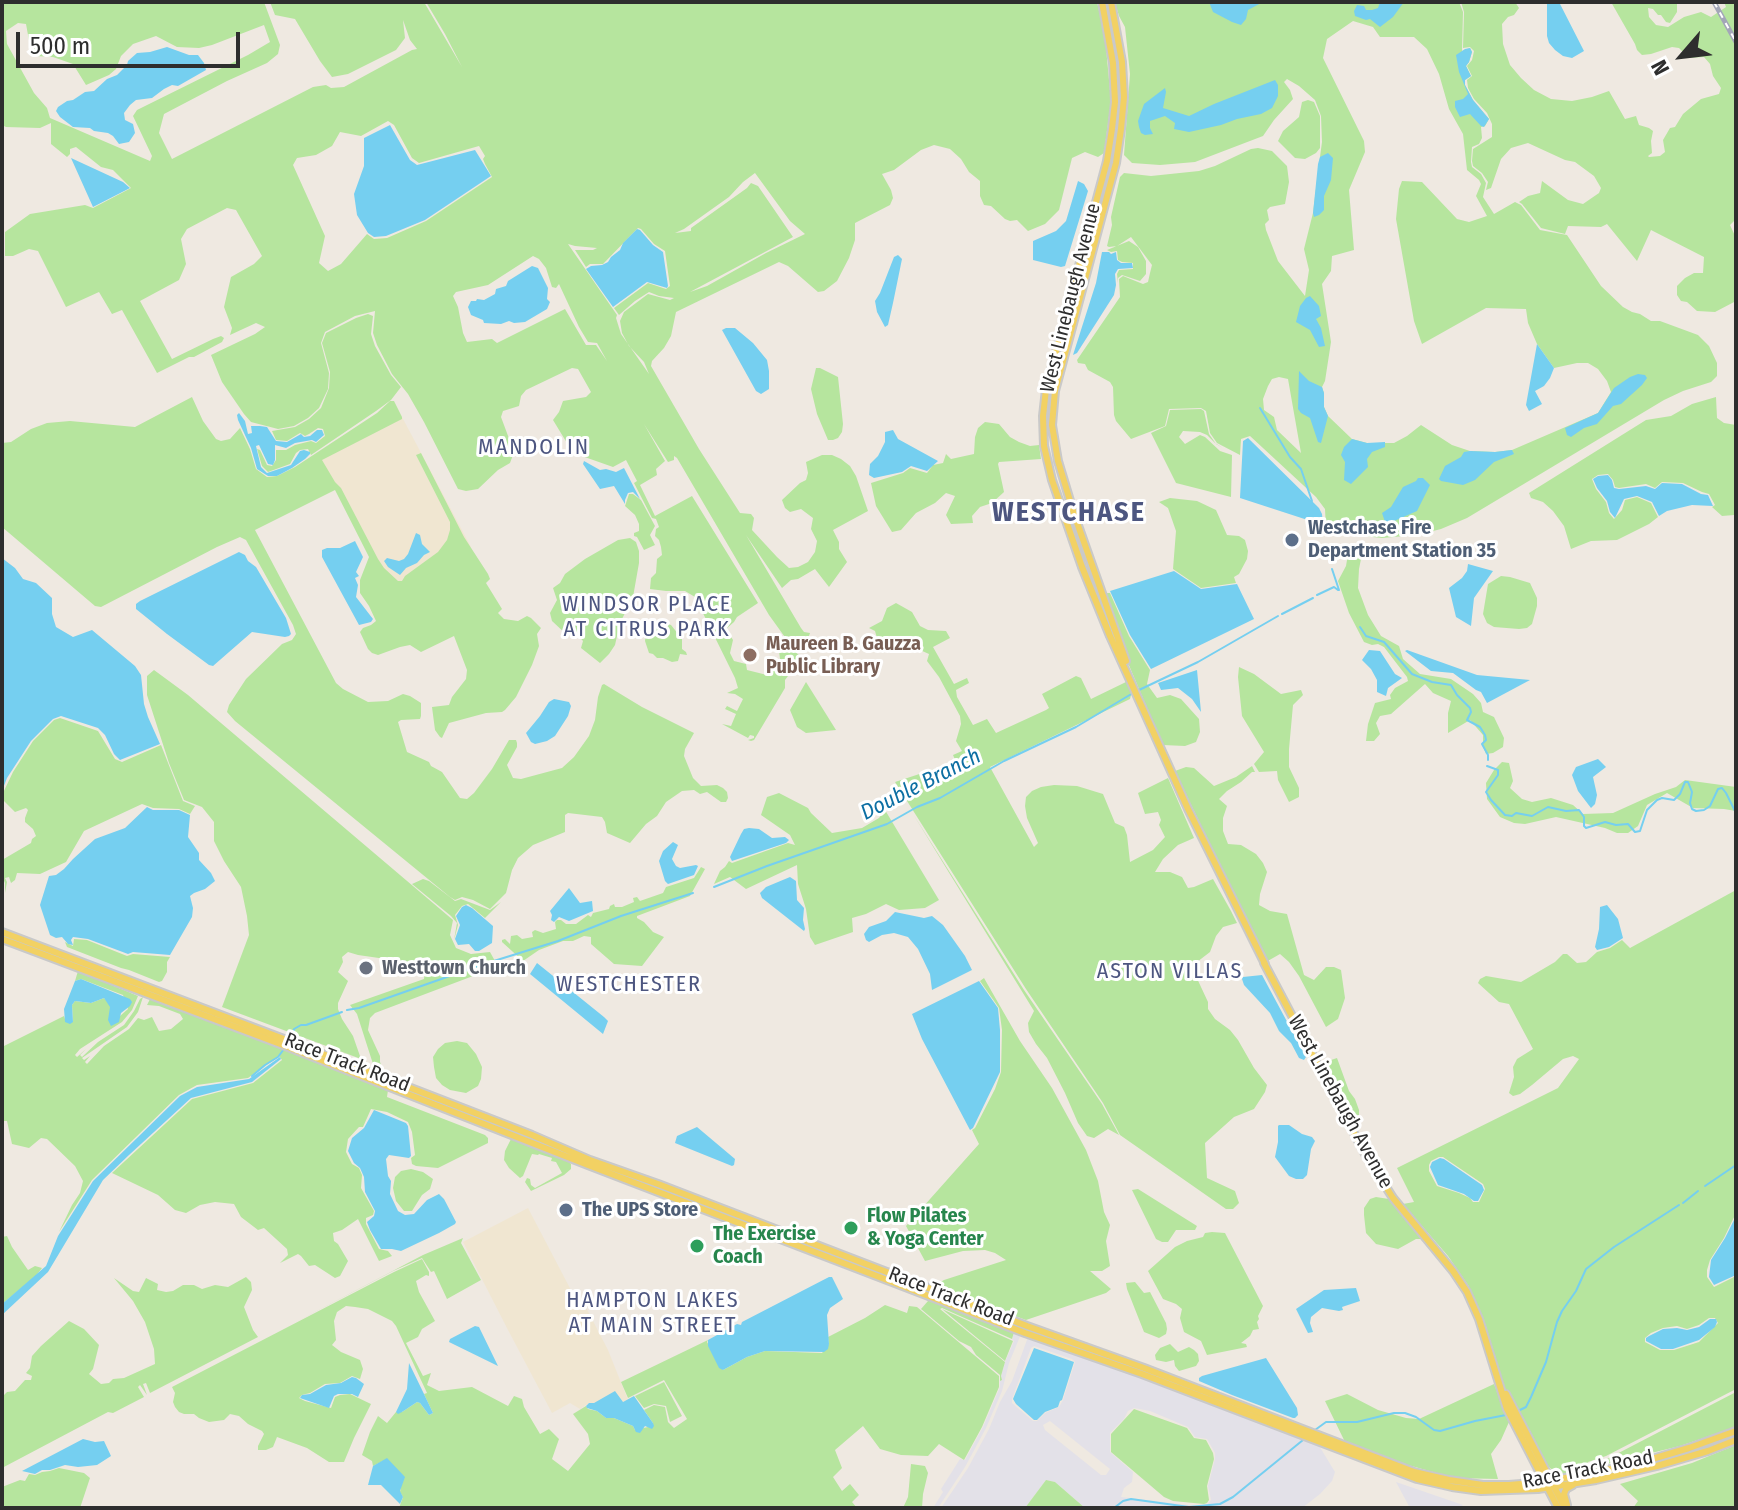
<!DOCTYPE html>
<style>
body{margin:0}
#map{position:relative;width:1738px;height:1510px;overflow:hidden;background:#efe9e1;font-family:"Fira Sans Condensed",sans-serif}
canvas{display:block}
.frame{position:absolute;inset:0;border:4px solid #2e2e2e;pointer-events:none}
.north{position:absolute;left:1642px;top:16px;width:80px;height:80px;-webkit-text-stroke:6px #fff;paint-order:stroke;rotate:242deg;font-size:22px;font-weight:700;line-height:32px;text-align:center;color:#2e2e2e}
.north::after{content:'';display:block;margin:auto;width:28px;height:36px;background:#2e2e2e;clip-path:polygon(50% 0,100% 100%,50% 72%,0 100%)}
.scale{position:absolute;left:16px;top:32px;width:224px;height:36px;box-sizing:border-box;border:4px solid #2e2e2e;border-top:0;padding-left:10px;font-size:24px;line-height:28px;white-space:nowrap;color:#2e2e2e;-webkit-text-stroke:6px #fff;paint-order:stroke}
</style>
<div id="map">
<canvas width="1738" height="1510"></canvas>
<div class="frame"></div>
<div class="north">N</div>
<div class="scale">500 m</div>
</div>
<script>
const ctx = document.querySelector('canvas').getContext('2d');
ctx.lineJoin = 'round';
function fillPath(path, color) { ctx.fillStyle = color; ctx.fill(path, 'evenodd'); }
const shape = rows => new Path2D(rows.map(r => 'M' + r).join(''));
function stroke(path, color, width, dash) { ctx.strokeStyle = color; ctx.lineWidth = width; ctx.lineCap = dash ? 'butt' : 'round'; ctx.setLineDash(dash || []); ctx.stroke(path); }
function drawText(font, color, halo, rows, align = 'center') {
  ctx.font = font + ' "Fira Sans Condensed",sans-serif'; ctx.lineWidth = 6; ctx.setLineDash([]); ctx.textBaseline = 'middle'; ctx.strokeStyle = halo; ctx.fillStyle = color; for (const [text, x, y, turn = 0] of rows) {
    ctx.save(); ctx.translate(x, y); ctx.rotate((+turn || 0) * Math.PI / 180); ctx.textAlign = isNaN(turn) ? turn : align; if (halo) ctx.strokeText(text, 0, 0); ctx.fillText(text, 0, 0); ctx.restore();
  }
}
fillPath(shape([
 [1014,1332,1021,1334,1009,1363,1002,1391,986,1428,965,1467,938,1508,933,1508,943,1492,941,1489,960,1459,965,1460,983,1427,1000,1387,1000,1381,1002,1380,1001,1376,1005,1362,1014,1341,1012,1339],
 [1028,1337,1168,1387,1318,1444,1335,1472,1332,1481,1320,1494,1302,1508,1085,1508,1055,1482,1046,1480,1025,1508,941,1508,968,1468,989,1429,1000,1402,1012,1381],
 [1034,1346,1072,1359,1075,1362,1063,1400,1059,1407,1045,1413,1037,1421,1033,1421,1012,1403,1012,1399,1031,1348],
 [1134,1408,1150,1411,1188,1427,1195,1437,1207,1439,1215,1453,1215,1459,1208,1486,1211,1500,1205,1507,1121,1497,1124,1488,1132,1482,1133,1472,1110,1452,1110,1433,1124,1419,1128,1411],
 [1050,1421,1110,1469,1106,1475,1101,1475,1045,1430,1043,1425],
 [1396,1482,1463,1505,1458,1508,1410,1508]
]), '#e3e1e8');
fillPath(shape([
 [402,417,471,547,391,594,320,460],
 [528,1208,573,1294,578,1292,608,1350,628,1400,623,1402,589,1403,580,1409,570,1403,552,1413,508,1330,463,1242]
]), '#f0e6d1');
fillPath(shape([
 [2,2,264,2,280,45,278,54,267,63,227,81,164,114,159,133,172,159,313,87,326,85,331,88,344,87,412,50,417,49,410,40,403,20,405,38,396,50,348,74,332,77,320,61,295,19,275,15,270,2,424,2,462,67,445,34,426,2,1097,2,1105,37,1111,101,1104,153,1098,157,1085,152,1072,158,1059,210,1045,224,1028,231,1017,220,1010,221,1005,219,991,206,984,205,980,196,980,181,969,172,961,159,950,149,934,145,921,150,894,170,882,174,891,190,893,198,890,205,855,223,855,240,849,258,837,281,824,291,818,292,788,266,779,262,676,312,671,336,664,348,652,361,651,366,699,449,740,513,751,514,754,518,752,530,777,557,789,568,798,567,808,562,815,552,817,541,811,529,813,518,801,509,790,512,785,508,782,500,800,483,806,480,808,473,806,462,822,455,832,455,841,459,850,466,856,476,868,511,833,530,839,542,839,549,847,562,829,587,815,569,798,579,791,580,782,588,746,535,801,628,804,632,810,633,805,647,800,649,787,640,769,615,677,458,674,456,674,460,668,462,644,424,665,461,656,469,657,475,640,485,655,516,692,496,758,603,737,617,734,622,726,629,733,640,730,653,734,661,746,664,747,670,767,675,772,673,778,664,776,661,780,659,779,651,777,650,780,645,793,650,800,656,792,675,788,676,785,680,785,688,754,740,751,741,748,740,754,738,754,736,750,735,748,738,722,724,731,726,736,714,725,709,727,706,737,711,743,699,735,694,727,693,738,688,735,678,695,597,685,591,666,591,650,589,651,578,656,573,657,559,662,555,661,547,659,540,655,536,656,529,659,527,656,519,652,518,634,483,637,481,626,460,613,467,579,455,570,448,553,420,559,412,563,401,586,397,591,392,578,369,572,368,526,390,521,396,519,406,503,411,501,417,514,452,510,463,498,470,478,489,466,491,458,489,424,422,408,394,392,374,377,345,373,333,375,311,355,316,325,332,321,343,329,373,328,389,319,408,308,418,294,426,278,429,251,422,244,414,222,382,211,355,255,334,265,327,256,323,230,335,232,328,224,307,231,277,254,264,262,256,236,210,227,208,187,229,181,239,186,264,179,280,140,301,172,359,213,339,221,336,224,338,222,342,194,357,189,357,157,373,122,310,112,314,99,292,66,307,38,251,29,249,13,256,5,256,5,232,30,214,85,205,93,208,131,188,113,170,101,167,76,147,70,149,70,154,67,157,51,144,51,123,40,128,6,127,2,125],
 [18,23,26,24,30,46,36,56,53,57,73,64,86,85,109,75,116,69,121,56,133,44,156,36,177,47,199,48,212,45,264,25,270,42,248,55,137,110,133,116,152,156,150,161,50,118,47,108,34,93,7,44,6,31],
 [388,121,394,125,412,158,419,163,479,146,485,156,483,159,485,164,492,177,426,221,387,238,374,239,367,234,341,264,328,271,319,263,325,236,293,165,297,158,316,155,332,146,340,132,361,136],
 [755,173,790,221,805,234,766,253,707,286,690,292,793,237,758,186,751,183,747,188,691,228,691,231,675,233,684,229,729,197,743,182],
 [638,228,641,229,654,244,665,251,670,286,666,289,648,283,614,308,619,315,635,301,649,292,659,296,674,298,670,300,648,294,624,312,620,321,622,333,629,346,644,362,649,374,621,334,616,318,617,315,568,244,575,246,597,248,593,250,575,250,586,267,590,264,603,264],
 [533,256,539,259,546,268,552,287,556,288,559,284,579,327,588,342,597,343,607,361,596,345,586,345,565,309,497,343,492,339,467,342,463,333,458,307,453,296,456,292,488,285],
 [1115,2,1459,2,1463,12,1462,51,1470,48,1472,52,1469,62,1466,66,1471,76,1465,80,1465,85,1473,100,1489,119,1485,126,1481,127,1482,138,1479,144,1472,147,1471,162,1472,167,1481,174,1486,183,1483,197,1494,214,1515,202,1521,205,1540,230,1567,235,1601,286,1623,307,1632,312,1640,314,1651,321,1660,321,1698,335,1709,346,1717,363,1717,376,1711,382,1683,391,1664,400,1467,518,1441,529,1417,535,1382,538,1345,534,1344,531,1334,532,1326,529,1325,509,1316,497,1250,436,1241,439,1240,455,1217,443,1210,433,1206,411,1201,408,1169,409,1165,426,1131,439,1116,421,1114,415,1113,387,1110,382,1088,370,1085,364,1078,363,1077,360,1120,297,1119,279,1123,276,1143,284,1148,282,1150,273,1152,265,1131,237,1117,246,1109,247,1107,246,1112,225,1111,217,1120,177,1124,173,1151,176,1199,171,1215,166,1251,149,1258,148,1272,151,1287,166,1289,182,1285,204,1270,207,1267,210,1269,220,1265,224,1266,230,1278,261,1305,296,1309,270,1304,249,1313,213,1318,172,1322,142,1321,116,1315,100,1299,86,1287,79,1284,82,1290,90,1293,99,1274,120,1263,136,1195,162,1160,165,1132,163,1124,155,1130,74,1125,27,1119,16],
 [1353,21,1373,27,1380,37,1414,37,1427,49,1439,74,1449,109,1463,134,1467,170,1479,180,1481,184,1476,196,1487,216,1469,222,1457,219,1422,182,1402,181,1399,189,1396,219,1414,321,1422,344,1486,308,1526,309,1528,323,1537,344,1554,368,1577,363,1588,363,1598,369,1607,381,1611,392,1598,413,1512,450,1495,452,1470,451,1452,445,1421,425,1407,436,1394,443,1367,443,1352,439,1328,416,1324,407,1324,393,1322,387,1325,381,1331,342,1322,284,1331,271,1332,256,1354,250,1349,190,1365,152,1364,141,1323,58,1327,39],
 [1279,377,1288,379,1301,453,1277,430,1274,417,1264,410,1263,399,1268,386,1272,379],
 [1461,2,1515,2,1519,8,1514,15,1508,17,1502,24,1503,44,1510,65,1521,78,1534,90,1551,99,1572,101,1592,97,1609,91,1625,119,1636,116,1639,125,1649,128,1653,131,1651,141,1652,153,1648,156,1649,157,1660,156,1665,152,1663,140,1670,128,1675,127,1683,114,1701,99,1719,94,1721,88,1713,76,1710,64,1704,57,1689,58,1679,48,1672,47,1651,54,1642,55,1637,50,1635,44,1611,2,1677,2,1677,12,1670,23,1666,22,1661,15,1658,15,1653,9,1648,8,1649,17,1656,25,1668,27,1684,17,1701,12,1711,17,1726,7,1724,2,1736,2,1736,219,1730,225,1736,238,1736,301,1715,312,1697,311,1687,302,1681,301,1677,295,1677,286,1685,278,1694,273,1703,273,1704,257,1651,230,1637,261,1607,224,1601,227,1568,226,1565,234,1541,228,1522,204,1519,202,1528,196,1540,193,1542,181,1568,200,1583,204,1599,193,1601,188,1594,176,1575,162,1565,160,1528,143,1511,148,1501,159,1491,188,1486,190,1488,182,1482,173,1473,166,1472,161,1473,149,1492,137,1492,124,1487,113,1474,99,1468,88,1467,80,1472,76,1467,66,1472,60,1474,51,1470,47,1463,48,1464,12],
 [1308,100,1314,102,1320,116,1320,148,1316,153,1305,159,1295,158,1278,141,1283,131,1299,117,1302,102],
 [1129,241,1138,247,1146,261,1146,274,1140,281,1122,275,1118,278,1118,283,1117,274,1119,270,1133,269,1133,263,1122,262,1118,260,1117,251,1111,252,1107,250],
 [368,314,373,316,371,334,375,346,391,375,401,387,391,400,376,411,311,455,308,449,300,450,296,453,290,464,268,472,262,466,257,449,260,450,267,465,272,466,276,460,276,450,286,450,295,445,311,441,316,443,325,436,323,429,318,428,309,434,305,436,300,433,287,441,276,440,272,431,295,427,309,419,321,408,329,388,330,372,322,343,326,333,356,318],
 [816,368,820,368,838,377,843,424,842,432,838,438,833,440,828,440,817,414,811,389],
 [192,397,203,421,216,439,221,441,230,439,240,428,250,449,256,469,267,477,277,476,295,467,377,413,390,401,394,401,402,417,402,419,322,460,335,482,341,488,378,559,384,568,398,581,402,581,405,576,438,552,447,540,450,530,450,522,416,455,421,453,464,537,488,574,490,579,486,583,502,609,498,613,504,619,518,621,527,616,531,618,541,628,537,634,539,646,532,665,516,697,505,710,502,712,486,713,449,723,442,738,440,737,435,730,432,707,449,705,452,697,466,679,467,670,454,636,421,652,410,645,400,647,378,655,372,653,368,649,360,632,363,628,371,625,376,621,369,606,360,593,360,580,369,557,335,490,255,530,336,683,343,689,368,702,388,701,403,694,410,696,421,703,421,716,420,719,401,720,398,722,407,752,429,762,431,766,442,772,460,798,467,799,474,793,492,769,509,740,516,740,517,743,517,747,507,765,513,778,521,779,562,768,574,757,589,736,595,720,598,697,602,685,604,684,642,707,694,733,685,749,684,756,693,778,701,786,717,785,723,788,727,792,728,798,726,802,721,802,707,792,700,794,694,790,682,791,666,802,657,816,646,824,630,843,607,833,605,822,602,817,568,813,565,815,565,832,533,845,518,858,512,870,506,893,490,909,473,900,462,897,455,900,450,897,235,721,227,712,229,705,246,679,282,644,292,640,296,634,293,625,246,540,240,537,217,547,101,607,95,606,2,527,2,443,11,442,31,429,47,423,70,421,135,427],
 [1716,397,1717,418,1724,423,1736,425,1736,514,1734,515,1722,516,1712,507,1715,505,1709,494,1702,492,1683,483,1662,482,1655,488,1646,484,1619,488,1615,487,1613,480,1608,474,1598,475,1592,479,1596,489,1606,502,1609,513,1614,519,1622,510,1625,500,1637,497,1651,503,1658,517,1649,524,1617,540,1591,541,1571,549,1564,526,1553,511,1543,502,1531,498,1529,493,1646,420,1671,416,1692,404],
 [1201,409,1204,411,1209,434,1216,444,1223,448,1215,443,1207,435,1200,432,1183,431,1179,437,1185,444,1200,435,1205,437,1220,451,1232,455,1231,497,1176,483,1151,433,1166,426,1170,410],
 [985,422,999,424,1010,437,1019,442,1030,446,1039,445,1041,459,999,462,998,464,1004,492,992,503,980,507,972,516,973,523,951,524,946,515,955,496,946,493,935,503,916,513,901,530,892,532,876,506,871,483,903,473,910,468,927,473,933,465,943,463,946,454,951,459,974,454,975,437,978,428],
 [629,494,633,494,641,500,655,526,650,535,655,545,644,550,637,537,634,536,634,533,639,531,639,524,635,515,625,506],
 [1170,498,1197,501,1216,510,1227,535,1239,536,1245,540,1248,551,1247,559,1239,574,1234,577,1236,583,1201,588,1173,569,1176,531,1168,508,1159,502],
 [630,538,636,542,639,551,639,563,633,597,620,623,615,645,609,654,600,663,581,648,583,641,578,635,567,635,552,621,550,613,557,600,553,588,560,583,565,574,585,559,618,540],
 [1348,554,1362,554,1359,569,1358,588,1368,615,1381,636,1399,646,1403,659,1420,674,1451,679,1473,694,1481,703,1483,712,1494,717,1504,738,1503,747,1493,753,1486,754,1483,746,1483,735,1470,720,1448,733,1448,713,1451,701,1433,693,1425,684,1391,714,1380,716,1376,723,1380,734,1374,741,1366,741,1368,724,1375,703,1391,699,1390,695,1395,688,1408,681,1407,677,1384,647,1378,644,1372,645,1364,642,1349,613,1338,581,1346,566],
 [1501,576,1510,577,1530,583,1537,598,1537,606,1532,624,1527,628,1519,629,1494,627,1487,623,1483,614,1488,584],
 [1105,591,1106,593,1110,593,1129,636,1150,670,1147,684,1157,698,1170,695,1181,699,1199,719,1200,732,1196,742,1185,746,1163,745,1128,663],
 [896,603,912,612,920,626,928,630,946,631,950,638,933,647,954,684,967,678,969,683,956,690,957,697,973,725,987,719,996,733,1046,710,1049,708,1042,694,1076,676,1081,678,1091,699,1126,682,1129,686,1131,695,1130,699,990,767,1034,847,1038,843,1027,818,1025,806,1026,797,1032,791,1041,787,1054,785,1077,786,1103,794,1115,823,1124,827,1127,835,1130,862,1153,850,1165,837,1159,825,1161,820,1158,812,1145,814,1138,793,1168,778,1194,838,1178,845,1163,859,1155,872,1170,872,1182,877,1188,888,1194,887,1213,879,1231,911,1237,923,1223,927,1216,936,1210,952,1197,962,1194,972,1208,1002,1208,1009,1215,1019,1230,1030,1238,1040,1254,1068,1267,1085,1265,1092,1254,1109,1234,1117,1205,1143,1207,1178,1235,1191,1239,1203,1233,1209,1226,1209,1120,1135,1103,1103,1026,989,895,782,956,762,953,755,962,751,956,741,961,724,960,716,939,677,927,661,929,654,911,646,907,648,905,652,877,638,875,631,869,628,882,621,887,608],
 [659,621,671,625,679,635,682,635,682,649,686,652,687,655,680,654,678,661,672,662,663,658,657,658,653,654,649,653,645,641,646,631],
 [1239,667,1254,674,1281,694,1301,690,1303,695,1293,705,1289,749,1289,767,1299,788,1299,797,1289,802,1278,780,1277,771,1259,772,1254,764,1264,752,1242,716,1238,677],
 [154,670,188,695,453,920,450,935,456,948,471,954,490,952,495,961,481,973,375,1013,370,1018,368,1030,380,1056,380,1062,382,1067,373,1064,357,1014,350,1005,424,979,425,970,419,962,396,970,393,960,358,955,348,952,342,957,343,962,338,972,348,981,338,1003,338,1009,342,1019,353,1036,361,1059,222,1007,249,935,247,916,241,887,224,861,214,841,214,822,202,807,184,800,169,763,147,695,147,676],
 [806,682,836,730,806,733,797,727,790,710],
 [60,718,98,731,115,759,122,762,161,745,183,801,195,806,190,814,179,809,153,808,142,804,84,831,66,862,40,874,17,873,15,880,11,883,9,877,5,878,7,882,5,893,5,883,2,876,2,860,31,843,32,839,36,836,33,829,25,822,25,818,28,810,26,808,15,812,2,799,2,795,13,772,33,741,54,720],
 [1502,762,1509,763,1513,781,1510,788,1522,799,1532,802,1551,798,1573,805,1583,814,1613,813,1655,794,1676,787,1685,780,1736,787,1736,811,1724,809,1693,808,1667,793,1647,805,1638,826,1628,833,1617,833,1605,828,1556,817,1525,824,1514,823,1500,817,1487,799,1486,783,1494,770],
 [1252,766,1255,772,1252,772,1241,782,1227,791,1219,799,1227,806,1223,818,1223,831,1228,844,1241,845,1256,854,1263,863,1267,872,1260,894,1259,905,1270,911,1287,914,1304,975,1314,980,1326,967,1334,967,1341,970,1345,998,1338,1019,1326,1027,1299,976,1289,962,1280,954,1266,962,1175,771,1186,767,1194,768,1214,786,1236,777],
 [779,793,808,808,811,813,832,833,862,828,879,818,885,810,939,900,925,908,899,910,886,904,866,914,852,918,853,932,815,945,810,937,806,909,798,884,797,865,746,889,730,877,714,884,720,871,725,867,729,861,732,863,788,843,795,845,790,835,761,815,767,797],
 [913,814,1024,990,1102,1104,1119,1135,1108,1129,1094,1138,1087,1136,1078,1123,1065,1093,1047,1058,1036,1044,1029,1032,1028,1023,1034,1011],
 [701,867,705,869,690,896,637,916,637,918,644,922,653,932,664,937,642,966,614,964,591,944,591,937,584,936,573,941,563,941,539,950,523,961,502,942,502,940,505,939,510,944,511,936,517,935,522,939,533,937,532,932,535,930,543,933,556,929,555,922,557,920,561,920,566,924,576,924,588,915,591,917,593,913,609,909,610,906,614,904,615,907,622,907,634,902,633,898,637,897,640,901,663,893,666,887,694,878],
 [423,879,429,881,455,901,461,899,490,910,501,902,485,918,468,904,462,906,455,915,458,925,454,940,457,923,451,916,412,884],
 [1736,890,1736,1213,1724,1238,1710,1260,1707,1270,1707,1277,1714,1287,1736,1276,1736,1389,1606,1456,1588,1462,1587,1469,1563,1474,1557,1473,1550,1468,1540,1455,1530,1436,1531,1431,1527,1431,1505,1389,1484,1320,1468,1285,1448,1256,1403,1204,1414,1202,1397,1168,1558,1088,1579,1059,1573,1056,1563,1059,1532,1085,1520,1094,1513,1096,1509,1093,1514,1077,1513,1067,1517,1059,1533,1049,1509,1004,1499,1002,1489,993,1478,983,1480,979,1486,976,1521,982,1555,962,1563,954,1567,954,1577,963,1586,962,1597,952,1610,948,1622,940,1630,948],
 [1439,1157,1443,1157,1483,1184,1485,1189,1479,1202,1473,1202,1470,1198,1459,1193,1437,1186,1429,1171,1429,1165,1431,1161],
 [1709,1318,1715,1318,1718,1323,1699,1342,1674,1350,1660,1350,1645,1342,1645,1338,1651,1333,1663,1328,1677,1326,1687,1329,1699,1325],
 [74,939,87,940,127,956,133,954,170,957,167,962,167,972,162,981,159,982,129,970,121,968,67,947,65,942,73,946],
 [78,971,138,996,132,1010,122,1022,80,1049,75,1055,77,1057,86,1049,80,1055,82,1057,98,1042,124,1025,134,1011,140,999,143,997,138,1012,127,1027,82,1058,84,1060,90,1056,85,1062,87,1064,104,1046,129,1029,138,1018,144,1020,152,1017,159,1031,171,1029,183,1019,180,1014,159,1006,147,1005,150,999,155,999,388,1090,387,1097,485,1135,488,1138,488,1143,438,1168,416,1166,412,1164,411,1158,415,1155,412,1132,408,1122,387,1112,371,1109,363,1127,359,1127,348,1139,346,1152,352,1164,359,1168,362,1175,361,1188,374,1211,373,1215,366,1218,366,1224,379,1249,388,1251,392,1256,379,1261,358,1219,342,1230,333,1233,334,1241,338,1244,348,1261,340,1276,335,1278,315,1265,309,1266,301,1256,298,1254,280,1263,288,1255,287,1249,264,1228,258,1230,241,1217,234,1204,215,1202,200,1205,186,1213,175,1210,158,1195,112,1173,192,1099,253,1083,282,1060,279,1056,248,1078,197,1085,179,1095,92,1180,59,1232,72,1205,80,1193,83,1181,75,1166,47,1139,41,1138,29,1148,12,1144,7,1121,2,1121,2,1047,64,1016,66,1022,73,1022,72,1005,75,1001,91,1003,104,998,120,1016,128,1009,123,995,81,979,75,981],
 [984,978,1020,1041,1052,1088,1086,1150,1098,1181,1104,1212,1110,1225,1106,1241,1110,1266,1102,1271,1090,1271,1111,1289,1106,1293,1026,1320,933,1286,944,1280,1006,1260,995,1253,985,1250,963,1251,925,1261,906,1226,979,1144,972,1130,975,1128,995,1089,1001,1072,1002,1030,999,1008,980,981],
 [457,1041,467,1043,476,1054,482,1067,481,1079,478,1086,466,1093,450,1090,442,1085,436,1078,434,1067,433,1057,438,1049,445,1043],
 [1337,1058,1349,1091,1355,1099,1359,1110,1359,1115,1352,1116,1347,1115,1328,1080,1331,1075,1328,1064,1331,1060],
 [511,1139,568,1161,571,1164,571,1169,564,1175,531,1191,525,1182,527,1178,530,1179,531,1185,535,1188,562,1173,556,1162,551,1161,552,1158,539,1154,538,1155,532,1154,523,1176,520,1178,509,1168,504,1160,505,1151],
 [411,1169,423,1172,433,1179,430,1189,422,1195,412,1211,404,1211,396,1201,393,1188,395,1177,401,1171],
 [1138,1189,1197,1226,1195,1230,1176,1230,1168,1242,1162,1242,1156,1239,1132,1190],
 [1376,1197,1389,1199,1421,1239,1416,1239,1398,1249,1376,1244,1366,1233,1364,1215,1364,1208,1370,1199],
 [1212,1232,1225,1233,1263,1306,1258,1316,1259,1319,1257,1322,1259,1329,1253,1330,1250,1336,1241,1343,1246,1344,1247,1347,1207,1355,1201,1341,1184,1332,1180,1318,1182,1309,1176,1304,1163,1299,1148,1271,1175,1247,1187,1241,1203,1237,1205,1233],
 [7,1236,12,1247,28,1270,35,1266,42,1268,35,1277,2,1304,2,1237],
 [463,1238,461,1243,481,1280,447,1299,434,1271,431,1272,422,1258,393,1271,290,1325,423,1255],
 [422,1259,429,1272,429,1276,426,1275,416,1281,419,1292,435,1321,422,1329,418,1337,406,1343,423,1376,431,1373,427,1385,439,1391,472,1387,508,1406,514,1396,522,1399,524,1407,540,1434,549,1429,559,1439,552,1459,568,1471,590,1444,588,1434,573,1414,586,1406,588,1409,597,1411,606,1418,614,1418,633,1426,635,1430,648,1427,653,1423,644,1410,654,1405,665,1407,668,1422,674,1428,687,1419,664,1380,628,1398,621,1382,708,1340,707,1342,723,1370,747,1357,765,1351,822,1353,829,1344,828,1337,865,1318,885,1305,907,1313,909,1306,917,1307,999,1376,999,1387,982,1427,964,1460,939,1444,928,1456,901,1455,880,1449,863,1426,835,1450,842,1468,833,1477,842,1491,850,1484,859,1495,852,1502,857,1508,399,1508,403,1497,400,1492,401,1487,387,1459,373,1466,372,1461,362,1455,370,1432,378,1416,387,1423,396,1412,402,1412,417,1402,420,1403,429,1415,433,1413,424,1394,427,1393,396,1326,392,1321,368,1309,355,1307,346,1306,337,1312,334,1321,336,1340,332,1345,341,1352,360,1360,363,1369,360,1379,352,1376,340,1383,325,1384,310,1393,302,1395,299,1398,305,1401,331,1408,335,1397,340,1395,350,1394,371,1404,354,1438,344,1462,329,1462,307,1448,277,1437,273,1447,266,1450,258,1450,258,1446,264,1434,262,1431,248,1424,239,1416,230,1414,224,1420,209,1422,199,1418,194,1414,184,1414,179,1412,175,1407,173,1402,175,1393,172,1387,394,1272],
 [246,1277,251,1282,252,1290,244,1307,253,1330,258,1337,150,1393,146,1383,143,1384,147,1395,140,1385,138,1387,144,1397,113,1413,108,1412,2,1468,2,1397,7,1392,15,1391,25,1380,31,1380,32,1376,26,1373,30,1368,32,1356,41,1346,69,1321,84,1329,99,1345,93,1369,89,1374,101,1384,109,1383,113,1379,124,1378,155,1364,154,1349,145,1322,133,1301,114,1278,133,1291,139,1292,146,1278,158,1284,157,1290,166,1292,173,1291,183,1285,194,1285,202,1289,215,1285,228,1287],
 [1135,1282,1144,1293,1150,1292,1166,1323,1167,1329,1166,1334,1159,1338,1144,1332,1127,1289,1126,1283],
 [924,1298,1014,1332,1012,1339,942,1308,940,1309,1005,1362,1001,1376,1002,1380,1000,1381,1000,1375,976,1355,971,1347,959,1341,921,1309,928,1301],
 [942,1309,1013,1341,1005,1361],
 [1170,1344,1178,1352,1189,1347,1194,1350,1198,1354,1199,1361,1196,1366,1179,1371,1175,1366,1174,1360,1166,1362,1156,1360,1155,1355,1160,1348],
 [664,1382,682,1416,670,1422,666,1406,654,1404,644,1408,635,1396],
 [1494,1384,1509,1422,1501,1440,1491,1454,1498,1479,1454,1478,1401,1463,1345,1442,1325,1401,1347,1394,1378,1410,1406,1418,1419,1419],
 [1736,1392,1736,1427,1680,1446,1590,1468,1591,1464,1607,1459],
 [1134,1409,1187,1428,1194,1438,1206,1440,1213,1453,1214,1459,1207,1486,1209,1500,1207,1503,1204,1504,1173,1501,1164,1497,1111,1452,1111,1434],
 [1736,1445,1736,1505,1730,1508,1633,1508,1638,1501,1620,1484,1692,1463],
 [911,1464,925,1466,928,1473,923,1494,922,1508,903,1508,908,1497],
 [59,1468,84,1473,90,1478,80,1508,2,1508,2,1487,20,1480,25,1481,29,1474,35,1475,42,1472,50,1471],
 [1046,1480,1055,1482,1085,1508,1025,1508]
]), '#b6e59e');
fillPath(shape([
 [1209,2,1263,2,1248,10,1246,19,1241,25,1232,22,1213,12],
 [1380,2,1404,2,1393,17,1380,27,1370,19,1366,20,1355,16,1354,11,1357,5,1364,6,1366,10,1372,10,1378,8],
 [1547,2,1559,2,1584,51,1572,58,1563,56,1555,50,1549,43,1547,36],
 [167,47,189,55,198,55,204,63,206,70,178,86,172,85,164,89,152,98,136,100,130,105,124,113,125,120,133,124,135,133,129,142,119,144,113,136,108,133,94,131,90,128,73,127,60,117,56,111,58,107,67,101,73,100,85,92,94,91,107,79,117,75,127,65,128,61,137,53,150,52],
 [1465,49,1470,48,1472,52,1469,62,1466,66,1471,76,1465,80,1465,85,1473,100,1489,119,1484,127,1481,126,1470,114,1460,117,1455,107,1455,101,1463,99,1468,94,1459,72,1456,55],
 [1275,80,1278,85,1278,96,1272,108,1261,114,1237,119,1221,125,1189,132,1174,129,1175,123,1165,116,1150,121,1150,128,1153,134,1145,135,1141,133,1139,127,1138,121,1144,104,1165,88,1166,92,1163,108,1189,116,1214,104],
 [390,125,410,160,417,165,475,150,491,176,425,220,386,236,374,237,368,233,357,215,354,194,364,166,364,138],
 [1328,153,1333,158,1331,180,1324,196,1324,210,1319,215,1314,217,1313,213,1318,164,1320,157],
 [71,158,123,182,130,188,93,207],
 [1078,181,1084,184,1088,191,1065,266,1061,267,1033,260,1033,241,1056,231,1066,221],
 [637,229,640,230,653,245,663,252,668,286,667,288,647,282,613,307,586,269,591,266,602,265,608,262,611,257,620,250,623,243],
 [1102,252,1109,252,1111,254,1116,252,1117,260,1121,263,1132,263,1133,268,1118,269,1115,274,1116,285,1114,295,1077,353,1073,355,1096,283],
 [898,255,902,259,893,303,888,325,885,327,877,312,875,301,880,293,894,257],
 [532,266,538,268,548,288,547,299,550,302,547,309,525,322,514,323,509,321,501,324,484,323,483,320,471,315,468,307,471,301,476,301,477,299,484,300,495,294,496,289,506,286,508,281],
 [1310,296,1319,306,1321,316,1316,319,1321,328,1325,346,1319,347,1310,330,1296,322,1300,306,1306,298],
 [726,328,735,328,753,343,767,360,769,371,769,389,761,394,756,391,722,330],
 [1537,344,1554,368,1550,378,1544,386,1535,391,1542,404,1529,411,1526,405],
 [1299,371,1309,381,1322,387,1324,393,1324,407,1328,416,1321,443,1318,442,1310,418,1301,413,1298,409],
 [1638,374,1645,375,1647,378,1642,385,1621,404,1613,406,1597,424,1584,428,1571,437,1567,435,1565,428,1598,413,1614,388,1630,377],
 [239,413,245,421,248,434,252,433,251,426,260,426,267,427,276,441,287,442,301,434,304,437,310,436,317,430,322,430,324,435,316,442,312,440,295,443,286,448,275,445,275,460,273,465,268,464,259,445,256,446,261,467,267,473,291,465,300,451,304,450,310,452,310,454,305,459,292,468,277,476,268,476,257,469,251,448,238,420,237,415],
 [893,430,898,439,938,461,927,471,911,466,902,472,874,478,869,475,870,464,878,456,885,442,885,432],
 [1248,438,1319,508,1322,514,1323,525,1240,498,1243,441],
 [1352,439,1367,443,1385,442,1385,447,1372,452,1367,459,1368,467,1351,484,1344,480,1345,462,1341,455,1344,447],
 [1512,450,1514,454,1494,462,1475,480,1463,485,1441,481,1439,479,1445,466,1461,457,1464,452,1470,451,1495,452],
 [584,461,600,470,606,469,616,472,624,468,640,499,633,492,628,493,625,500,625,504,614,486,600,489,583,464],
 [1608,475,1612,480,1614,488,1619,489,1646,486,1655,489,1662,483,1682,484,1701,494,1708,495,1713,506,1692,505,1667,511,1659,516,1652,502,1637,496,1624,499,1615,518,1610,512,1607,501,1597,488,1593,479,1598,476],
 [1418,478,1423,478,1430,485,1417,511,1392,522,1387,528,1382,513,1391,507,1403,487,1416,481],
 [416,533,420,535,422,544,430,552,424,555,417,563,406,568,400,575,388,567,384,561,387,558,399,561,404,559,408,554],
 [355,541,363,557,356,572,359,576,355,578,358,585,356,597,373,619,371,622,359,625,322,557,322,550,327,548,340,548],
 [239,552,245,555,248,561,256,567,286,618,291,634,289,636,285,637,252,632,213,666,209,665,167,634,136,609,136,604,140,601],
 [2,558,15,568,23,579,36,583,52,598,52,614,56,627,73,637,92,630,135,666,141,675,144,704,148,717,160,744,120,760,114,754,105,735,98,728,61,716,53,719,31,741,7,778,2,791],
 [1468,564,1493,571,1474,598,1471,626,1456,617,1449,588,1462,578,1467,571],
 [1174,571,1201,589,1237,584,1254,619,1151,669,1130,635,1110,591],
 [1369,650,1380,651,1395,674,1402,678,1388,688,1386,696,1377,692,1377,680,1371,669,1362,660],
 [1407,650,1477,675,1530,680,1487,703,1481,692,1476,690,1453,673,1431,671,1405,651],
 [1197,670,1201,712,1192,699,1178,688,1161,690,1158,683],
 [554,699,569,702,571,706,568,716,555,736,547,741,535,744,531,742,526,733,540,716,549,702],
 [1598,759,1606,767,1593,777,1597,795,1595,804,1591,808,1578,791,1572,775,1576,767],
 [147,807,153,810,179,810,190,815,188,837,199,853,199,860,211,873,215,881,205,889,194,893,190,896,193,908,192,917,170,955,133,952,128,954,88,939,73,937,71,940,73,945,68,944,62,937,56,938,50,935,40,905,49,876,56,875,64,869,73,859,95,839,125,828],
 [749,828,759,829,772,838,785,837,789,840,786,843,732,861,730,857,741,834,744,829],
 [673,842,678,845,672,859,676,866,680,868,696,865,698,866,694,875,668,884,665,881,659,861,663,851],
 [790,877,796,881,797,900,804,908,803,920,805,929,804,931,762,898,760,893,766,887],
 [569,888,580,903,592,901,593,911,569,921,559,917,554,922,551,920,552,915,550,911],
 [466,905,472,908,493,926,492,943,479,951,475,951,469,944,458,945,455,939,460,925,456,916,462,907],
 [1607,905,1618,919,1623,938,1609,947,1597,950,1595,947,1599,929,1600,907],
 [895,912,924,918,932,916,943,925,965,956,972,970,932,990,930,974,918,949,908,937,894,933,882,935,869,942,866,940,864,934,869,927,886,921],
 [537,963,604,1017,608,1021,603,1034,530,974],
 [1262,975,1306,1057,1304,1060,1299,1058,1291,1043,1279,1031,1270,1013,1244,985,1242,979,1243,977],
 [81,979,130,999,132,1002,130,1006,121,1013,119,1022,111,1026,108,1020,110,1007,104,998,91,1003,75,1001,72,1005,73,1022,70,1024,65,1022,64,1009,75,981],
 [979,981,998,1008,1000,1030,1000,1072,973,1128,970,1130,922,1039,912,1014],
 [280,1057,281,1059,252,1082,191,1098,129,1155,103,1180,48,1272,2,1315,2,1304,46,1266,58,1236,93,1181,180,1096,197,1087,249,1079],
 [374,1110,406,1123,408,1126,411,1156,409,1158,389,1155,386,1159,388,1176,391,1181,390,1194,398,1211,405,1215,414,1214,427,1200,439,1194,444,1199,456,1222,455,1224,439,1233,401,1251,392,1249,381,1249,370,1230,367,1222,374,1216,375,1211,365,1192,364,1177,360,1168,354,1163,348,1151,352,1138,364,1128],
 [1279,1125,1289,1125,1302,1134,1312,1137,1315,1141,1311,1149,1307,1175,1303,1179,1296,1179,1289,1176,1275,1157,1278,1142,1278,1126],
 [697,1127,735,1159,734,1165,732,1166,675,1143,677,1136],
 [1440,1158,1444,1159,1482,1185,1484,1190,1478,1201,1474,1201,1464,1194,1438,1185,1430,1167,1432,1162],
 [1736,1216,1736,1275,1714,1285,1709,1277,1711,1260,1725,1238],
 [829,1277,832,1277,843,1299,830,1308,827,1315,829,1344,828,1349,824,1352,765,1351,747,1357,723,1370,719,1368,708,1346,708,1340,737,1324,741,1325,742,1322],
 [1356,1288,1360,1301,1342,1307,1343,1310,1339,1311,1322,1308,1311,1317,1310,1323,1313,1332,1308,1333,1296,1309,1324,1290],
 [1710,1319,1716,1319,1717,1322,1715,1327,1699,1340,1673,1349,1661,1349,1646,1341,1646,1338,1649,1336,1663,1329,1677,1328,1687,1330,1699,1327],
 [475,1326,479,1327,498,1366,449,1342,450,1339],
 [1034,1348,1074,1362,1062,1400,1060,1401,1058,1407,1045,1412,1037,1420,1034,1420,1016,1404,1013,1399],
 [1266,1358,1297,1408,1298,1415,1295,1418,1293,1418,1232,1395,1199,1381,1199,1378,1202,1376],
 [409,1363,424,1394,433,1413,429,1415,420,1403,417,1402,402,1412,398,1414,396,1412,407,1389],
 [352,1377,356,1378,364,1384,358,1397,352,1394,338,1394,334,1396,329,1408,300,1398,302,1395,310,1394,326,1385,341,1383],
 [615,1391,623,1402,634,1396,653,1423,654,1426,652,1429,645,1426,640,1433,636,1432,633,1426,614,1418,606,1418,597,1411,587,1408,586,1406,589,1403,594,1403],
 [83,1439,95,1442,104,1441,111,1456,97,1465,78,1467,65,1465,50,1470,42,1470,35,1474,22,1471],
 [387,1458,405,1477,400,1491,403,1497,400,1504,381,1485,368,1485,373,1466]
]), '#75cff0');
stroke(shape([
 [1260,408,1290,457,1301,469,1312,501],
 [1318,522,1322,533],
 [1332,569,1339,590],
 [1317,595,1334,587,1338,590],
 [1282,614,1313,598],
 [1360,627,1366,636,1384,642,1412,674,1432,682,1451,685,1457,695,1470,708,1471,712,1467,720,1480,727,1485,735,1486,740,1482,744,1488,755,1488,760],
 [1139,690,1198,662,1278,616],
 [1487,766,1498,770,1498,775,1486,792,1491,800,1505,815,1512,816,1516,813,1532,816,1548,807,1566,811,1579,810,1584,817,1584,826,1586,828,1605,822,1616,825,1628,824,1635,832,1640,831,1647,810,1657,800,1662,798,1674,800,1680,794,1685,782,1688,782,1692,792,1690,803,1692,809,1696,811,1704,810,1710,806,1718,789,1722,788,1726,793,1736,813],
 [714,887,767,866,887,824,917,807,940,798,1004,761,1076,727,1133,693],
 [347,1010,359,1008,481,965,558,941,621,916,693,893],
 [293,1034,294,1029,301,1025,306,1025,342,1012],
 [252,1076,265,1065,278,1057,284,1049],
 [1705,1186,1736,1165],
 [1683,1203,1698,1191],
 [1518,1411,1526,1407,1531,1397,1546,1362,1557,1322,1562,1311,1576,1291,1586,1269,1614,1247,1679,1205],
 [1315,1430,1326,1422,1357,1422,1394,1413,1405,1413,1416,1417,1434,1430,1440,1431,1475,1421,1506,1415],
 [1114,1508,1123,1501,1131,1499,1189,1507,1220,1504,1233,1497,1303,1440]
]), '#75cff0', 2);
const major = shape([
 [1102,2,1113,63,1115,102,1112,129,1107,161,1046,389,1043,416,1044,446,1052,480,1082,567,1110,636,1188,809,1265,964],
 [1111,2,1122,62,1124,97,1121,129,1116,163,1055,391,1052,425,1058,461,1074,514,1126,661],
 [2,932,297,1044,532,1135,590,1160,658,1184,1027,1326,1144,1368,1414,1472,1449,1480,1483,1485,1509,1485,1545,1482,1611,1469,1652,1459,1689,1448,1736,1431],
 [2,939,283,1045,588,1165,1025,1333,1142,1374,1417,1479,1452,1487,1481,1491,1538,1489,1596,1480,1657,1466,1708,1451,1736,1440],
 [1264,963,1365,1154,1393,1198,1453,1271,1467,1292,1479,1319,1507,1409,1558,1508],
 [1506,1394,1565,1508],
 [1567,1505,1564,1494,1566,1489,1573,1485]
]);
stroke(major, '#c9c9c9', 10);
stroke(major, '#f2d163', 6);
const rail = shape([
 [1714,2,1736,42]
]);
stroke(rail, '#a3a6b8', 5);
stroke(rail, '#fff', 2, [6]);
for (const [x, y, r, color] of [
 [1292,540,8,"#5c6f8a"],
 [750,655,8,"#8d6e63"],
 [366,968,8,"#6b7280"],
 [566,1210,8,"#5c6f8a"],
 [851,1228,8,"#2e9e5b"],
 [697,1246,8,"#2e9e5b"]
]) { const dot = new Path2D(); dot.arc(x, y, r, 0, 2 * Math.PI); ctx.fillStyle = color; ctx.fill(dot); stroke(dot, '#fff', 3); }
drawText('20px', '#2e2e2e', '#fff', [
 ["West Linebaugh Avenue",1071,298,-76],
 ["Race Track Road",347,1063,21],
 ["West Linebaugh Avenue",1340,1102,61],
 ["Race Track Road",951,1297,21],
 ["Race Track Road",1588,1470,-11]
]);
drawText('bold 20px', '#4e5e75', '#fff', [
 ["Westchase Fire",1308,528],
 ["Department Station 35",1308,551],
 ["The UPS Store",582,1210]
], 'left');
drawText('bold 20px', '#785e54', '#fff', [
 ["Maureen B. Gauzza",766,644],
 ["Public Library",766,667]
], 'left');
drawText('bold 20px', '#5b616d', '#fff', [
 ["Westtown Church",382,968]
], 'left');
drawText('bold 20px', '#27864d', '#fff', [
 ["Flow Pilates",867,1216],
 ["& Yoga Center",867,1239],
 ["The Exercise",713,1234],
 ["Coach",713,1257]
], 'left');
ctx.letterSpacing = '2px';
drawText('22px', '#4d5680', '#fff', [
 ["MANDOLIN",534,448],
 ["WINDSOR PLACE",647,605],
 ["AT CITRUS PARK",647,630],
 ["ASTON VILLAS",1170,972],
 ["WESTCHESTER",629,985],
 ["HAMPTON LAKES",653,1301],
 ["AT MAIN STREET",653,1326]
]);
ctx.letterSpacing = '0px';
drawText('italic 22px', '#0d6fa3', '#fff', [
 ["Double Branch",921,785,-27]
]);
ctx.letterSpacing = '2px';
drawText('bold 28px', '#4d5680', '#fff', [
 ["WESTCHASE",1069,513]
]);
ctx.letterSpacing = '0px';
</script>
